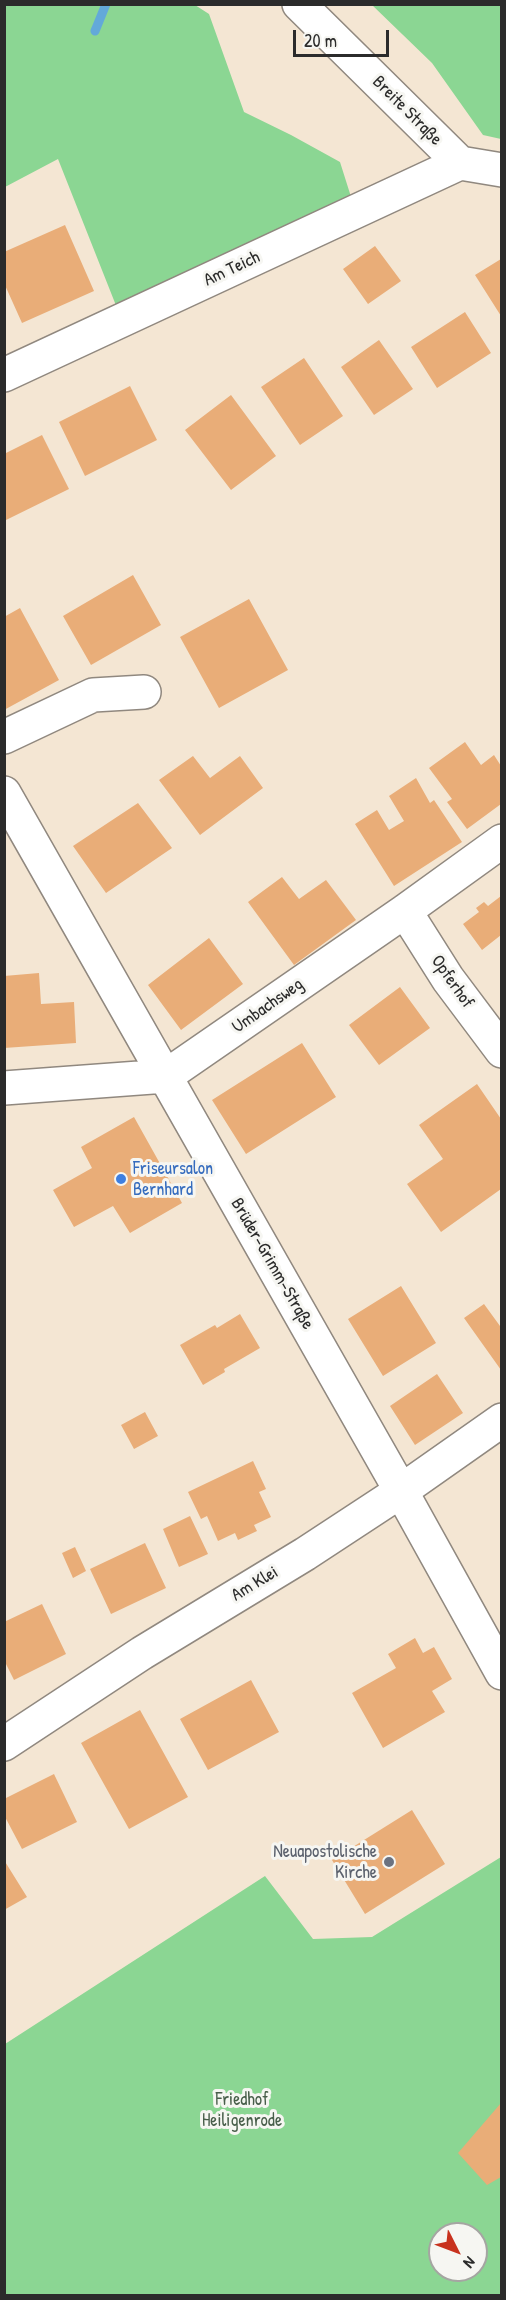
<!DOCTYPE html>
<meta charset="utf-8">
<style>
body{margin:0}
#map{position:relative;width:506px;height:2300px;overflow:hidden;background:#f4e6d3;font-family:"Patrick Hand",sans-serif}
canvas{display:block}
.frame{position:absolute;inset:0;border:6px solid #2b2b2b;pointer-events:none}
.north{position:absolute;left:428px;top:2222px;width:60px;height:60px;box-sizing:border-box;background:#f6f6f2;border:2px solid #a5a5a2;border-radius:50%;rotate:132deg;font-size:16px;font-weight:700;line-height:24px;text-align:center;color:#2b2b2b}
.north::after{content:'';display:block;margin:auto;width:21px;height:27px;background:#c8321e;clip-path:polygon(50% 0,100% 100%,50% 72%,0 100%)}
.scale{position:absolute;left:293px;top:30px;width:96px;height:27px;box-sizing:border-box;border:3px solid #2b2b2b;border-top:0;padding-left:8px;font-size:18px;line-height:21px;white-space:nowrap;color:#2b2b2b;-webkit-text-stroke:4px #f6f6f2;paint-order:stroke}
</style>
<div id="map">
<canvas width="506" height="2300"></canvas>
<div class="frame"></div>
<div class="north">N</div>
<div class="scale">20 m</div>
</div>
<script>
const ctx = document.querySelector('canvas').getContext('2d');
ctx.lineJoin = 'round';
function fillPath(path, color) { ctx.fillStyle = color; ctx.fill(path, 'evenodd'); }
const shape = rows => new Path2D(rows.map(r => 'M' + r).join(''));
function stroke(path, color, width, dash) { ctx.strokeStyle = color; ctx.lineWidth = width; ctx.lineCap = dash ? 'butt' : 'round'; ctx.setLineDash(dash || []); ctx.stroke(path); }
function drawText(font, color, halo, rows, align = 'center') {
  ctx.font = font + ' "Patrick Hand",sans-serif'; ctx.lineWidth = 6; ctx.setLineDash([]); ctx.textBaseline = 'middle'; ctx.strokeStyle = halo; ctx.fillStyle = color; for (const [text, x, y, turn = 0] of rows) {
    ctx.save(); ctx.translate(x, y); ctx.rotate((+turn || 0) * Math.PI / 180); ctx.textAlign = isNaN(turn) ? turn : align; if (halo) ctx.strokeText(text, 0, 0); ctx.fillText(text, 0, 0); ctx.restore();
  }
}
fillPath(shape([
 [4,5,195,5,209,14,244,112,291,135,340,162,352,200,117,308,58,159,5,187],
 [372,5,501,5,501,139,483,135,432,63],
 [501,1857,501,2295,5,2296,5,2044,265,1876,313,1939,372,1937],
 [440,2234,476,2234,476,2270,440,2270]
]), '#8bd693');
stroke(shape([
 [95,31,106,4]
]), '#63a9d9', 9);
fillPath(shape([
 [65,225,94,291,22,323,4,283,4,252],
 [375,246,401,281,368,304,343,269],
 [501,259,501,316,475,275],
 [465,312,491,353,437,388,411,347],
 [379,340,413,389,374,415,341,367],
 [304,358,343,416,300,445,261,387],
 [130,386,157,440,85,476,59,422],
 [231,395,276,456,231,490,185,430],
 [42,435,69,489,4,521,4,454],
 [133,575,161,625,91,665,63,616],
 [249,599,288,670,219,708,180,637],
 [20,608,59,680,4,710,4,617],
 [465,742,481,765,494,755,501,766,501,804,467,829,447,802,452,799,429,768],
 [193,756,210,778,240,756,263,788,200,835,159,780],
 [416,778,430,803,434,800,462,842,394,886,355,824,377,810,389,830,404,821,389,796],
 [138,803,172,848,106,893,73,846],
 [282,877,299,899,326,880,356,920,294,965,248,902],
 [501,896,501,935,482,950,463,924,479,912,476,908,484,902,488,906],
 [209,938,243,984,181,1030,148,985],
 [39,973,41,1004,74,1002,76,1043,4,1048,4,976],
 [400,987,430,1028,379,1065,349,1025],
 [302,1043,336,1097,246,1154,212,1100],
 [477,1084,501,1119,501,1189,441,1232,407,1184,443,1159,419,1125],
 [134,1117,182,1203,130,1233,113,1206,74,1227,53,1190,92,1168,81,1147],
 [401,1286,436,1343,383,1376,348,1319],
 [484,1304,500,1326,501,1325,501,1370,464,1318],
 [240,1314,260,1348,224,1369,225,1372,203,1385,180,1345,215,1325,217,1328],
 [437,1374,463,1413,415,1445,390,1406],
 [145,1412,158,1436,134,1449,121,1425],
 [253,1461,266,1489,259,1492,271,1517,254,1525,257,1531,238,1540,235,1533,218,1541,207,1516,201,1519,188,1492],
 [190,1516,208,1554,179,1567,163,1529],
 [145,1543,166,1588,111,1614,90,1569],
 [75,1547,86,1571,73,1578,62,1553],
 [42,1604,66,1654,14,1680,4,1660,4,1622],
 [415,1638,423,1653,434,1647,452,1679,432,1691,445,1712,383,1748,352,1693,396,1668,388,1654],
 [251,1680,279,1732,208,1770,180,1719],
 [140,1710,188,1797,129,1829,81,1743],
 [54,1774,77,1822,22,1849,4,1815,4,1799],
 [412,1810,445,1864,365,1914,332,1860],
 [4,1860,27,1897,4,1910],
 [501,2103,501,2177,487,2185,458,2153]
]), '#e9ad78');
const street = shape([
 [299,4,460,163,502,170],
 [4,375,460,163],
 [4,737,93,695,144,692],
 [4,793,401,1491,502,1673],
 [405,911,448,979,502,1051],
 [4,1088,166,1076,405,911,502,841],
 [4,1744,142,1653,305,1554,401,1491,502,1420]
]);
stroke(street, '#90887f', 36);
stroke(street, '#fff', 33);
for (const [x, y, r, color] of [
 [121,1179,6,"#3f7fe0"],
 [389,1862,6,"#6b7280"]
]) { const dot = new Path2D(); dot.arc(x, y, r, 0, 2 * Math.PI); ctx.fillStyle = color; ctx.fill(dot); stroke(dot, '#f6f6f2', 2); }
drawText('18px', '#2b2b2b', '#f6f6f2', [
 ["Breite Straße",407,111,45],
 ["Am Teich",232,269,-25],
 ["Opferhof",452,982,55],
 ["Umbachsweg",268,1006,-35],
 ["Brüder-Grimm-Straße",272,1264,60],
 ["Am Klei",255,1584,-31]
]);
drawText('18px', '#366cbe', '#f6f6f2', [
 ["Friseursalon",133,1169],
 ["Bernhard",133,1190]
], 'left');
drawText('18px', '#5b616d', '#f6f6f2', [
 ["Neuapostolische",377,1852],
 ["Kirche",377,1873]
], 'right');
drawText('18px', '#485e4a', '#f6f6f2', [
 ["Friedhof",242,2100],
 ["Heiligenrode",242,2121]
]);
</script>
